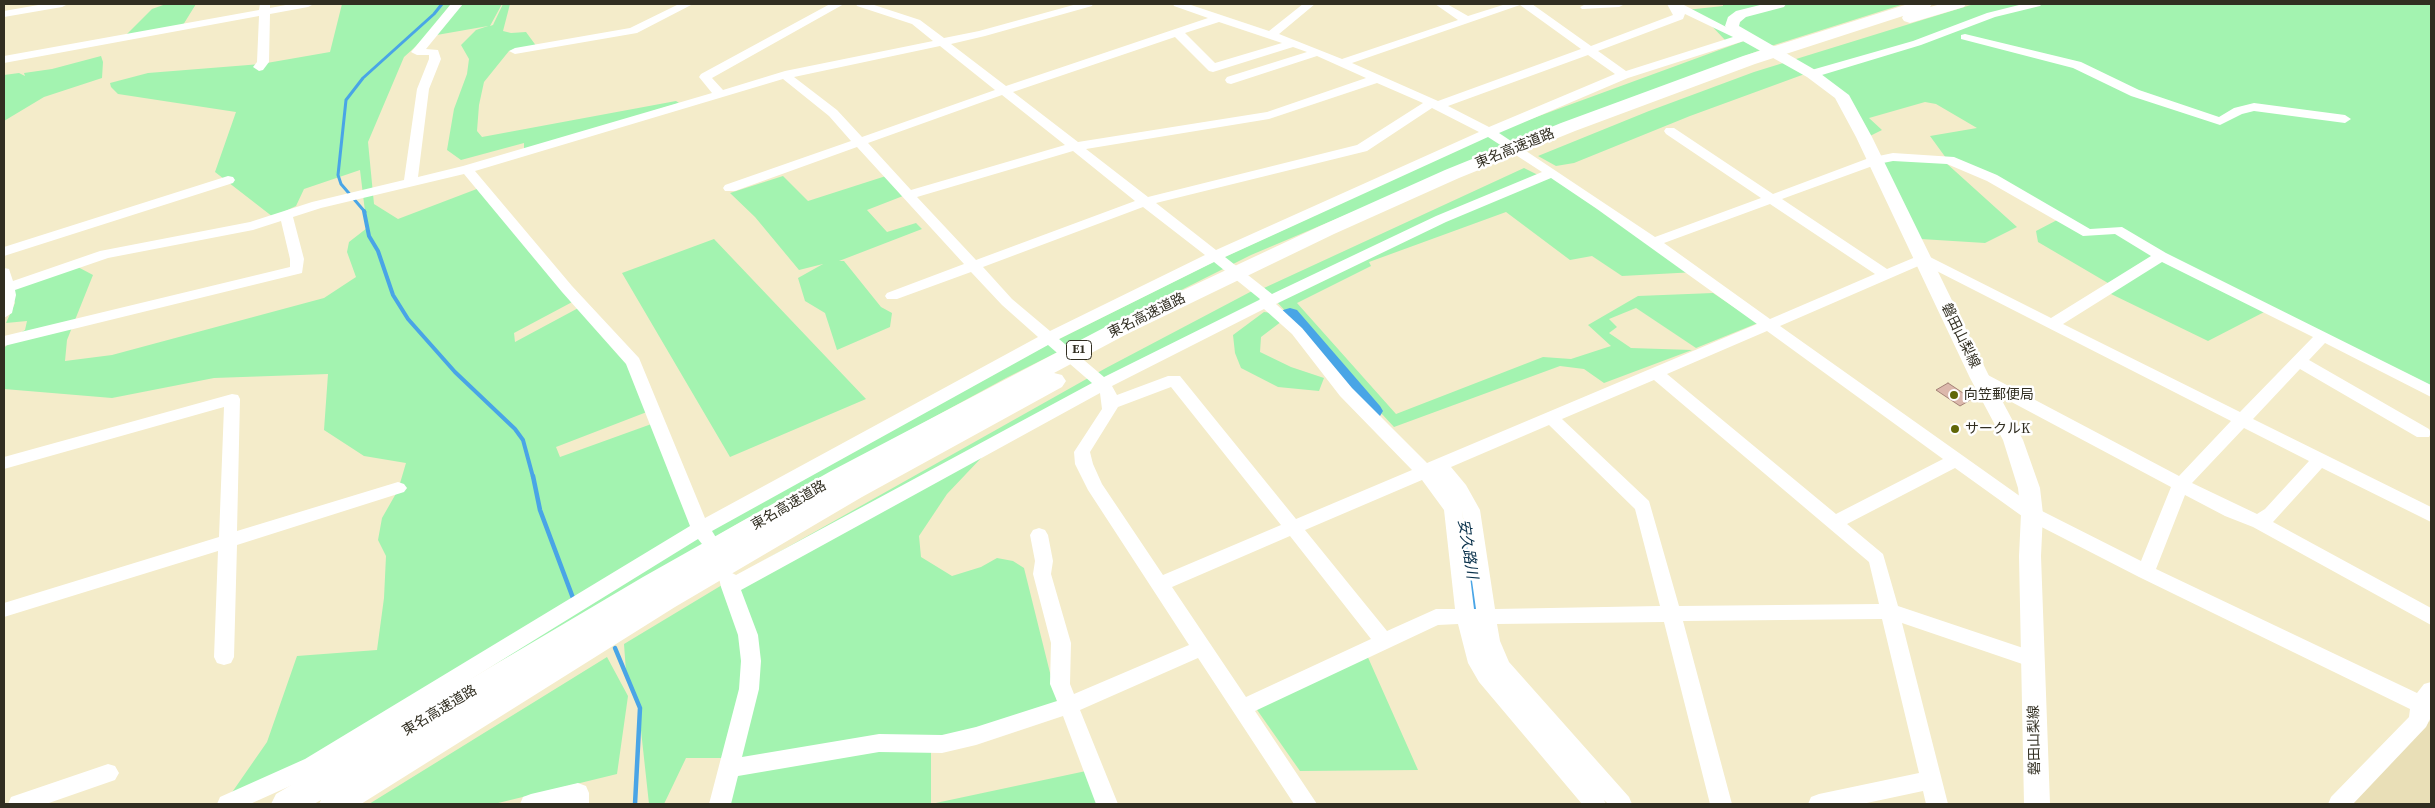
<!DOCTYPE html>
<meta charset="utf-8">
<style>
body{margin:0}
#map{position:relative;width:2435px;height:808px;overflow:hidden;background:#f4ecca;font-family:"Source Serif 4",serif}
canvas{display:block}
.frame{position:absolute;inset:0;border:5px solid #312e21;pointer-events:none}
</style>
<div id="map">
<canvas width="2435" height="808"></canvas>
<div class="frame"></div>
</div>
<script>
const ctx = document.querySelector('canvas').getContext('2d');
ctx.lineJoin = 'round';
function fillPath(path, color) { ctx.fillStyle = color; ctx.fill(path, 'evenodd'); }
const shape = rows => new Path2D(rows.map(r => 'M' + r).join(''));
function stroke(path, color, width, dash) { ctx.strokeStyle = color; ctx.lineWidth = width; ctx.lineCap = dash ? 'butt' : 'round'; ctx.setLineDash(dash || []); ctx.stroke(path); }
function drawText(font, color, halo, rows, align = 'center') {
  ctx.font = font + ' "Source Serif 4","Noto Sans JP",serif'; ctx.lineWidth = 5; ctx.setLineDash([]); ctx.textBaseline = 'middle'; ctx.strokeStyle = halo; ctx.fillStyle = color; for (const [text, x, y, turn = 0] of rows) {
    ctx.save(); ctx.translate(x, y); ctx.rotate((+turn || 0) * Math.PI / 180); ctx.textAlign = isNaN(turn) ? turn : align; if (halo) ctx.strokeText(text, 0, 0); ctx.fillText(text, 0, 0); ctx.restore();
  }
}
fillPath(shape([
 [2426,720,2431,722,2431,804,2342,804]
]), '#e9dfb7');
fillPath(shape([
 [166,4,196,4,183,25,126,35,152,9],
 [342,4,451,4,440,18,439,25,457,4,502,4,490,26,493,25,503,4,510,4,503,31,511,33,526,32,537,47,509,51,484,82,479,105,477,131,482,137,676,101,679,103,524,151,524,143,461,160,447,150,454,109,467,74,469,59,461,45,476,30,488,26,431,36,434,30,404,57,368,142,374,204,398,219,482,187,576,300,514,333,515,342,582,306,633,362,652,410,556,447,560,457,657,422,700,529,917,410,1207,265,1498,131,1752,38,1725,40,1707,21,1686,10,1723,6,1723,4,1904,4,1771,46,1492,153,1251,255,1006,378,739,523,550,634,307,768,226,801,267,742,297,656,377,650,384,598,386,556,378,540,382,518,398,490,406,463,364,456,324,430,328,374,214,378,112,398,4,389,4,348,17,335,25,330,27,321,6,323,15,303,8,287,76,266,93,275,67,340,65,361,112,355,324,298,356,277,347,252,349,242,367,228,360,170,304,189,296,206,273,217,215,172,236,112,118,94,111,87,110,83,148,73,261,64,330,52],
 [1974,4,2431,4,2431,392,2270,309,2208,341,2109,293,2113,286,2038,242,2036,231,2059,219,2088,233,1946,158,1930,136,1977,128,1936,104,1925,102,1869,118,1882,130,1868,137,1813,71,1690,116,1574,163,1556,166,1538,156,1649,111,1754,72],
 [101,56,103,62,102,78,44,97,4,121,4,75,19,73,25,76,24,73,52,69],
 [1895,157,1945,162,2017,227,1985,243,1921,239,1881,161],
 [1524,168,1542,177,1556,175,1696,272,1622,276,1592,256,1570,260,1506,212,1369,262,1371,266,1297,303,1396,414,1543,357,1571,359,1611,346,1588,325,1638,296,1713,293,1758,323,1696,348,1636,308,1609,319,1617,327,1609,333,1631,348,1692,350,1604,383,1584,369,1560,366,1394,427,1290,315,1261,337,1260,352,1291,367,1324,378,1319,391,1278,387,1241,368,1235,353,1233,335,1264,312,1289,315,1264,288],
 [889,175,903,196,867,210,887,232,916,223,922,229,839,261,844,261,881,307,892,313,890,327,837,350,825,313,805,301,798,278,823,264,799,270,755,217,730,193,783,176,808,201],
 [714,239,866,399,730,457,622,273],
 [1252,291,1264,299,984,455,947,494,919,536,921,557,952,576,981,567,997,558,1013,561,1024,568,1059,709,931,743,931,804,1086,771,1099,804,720,804,732,758,686,758,664,804,649,804,638,703,626,672,624,644,747,570,1106,368],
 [1366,653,1418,770,1300,771,1255,707],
 [607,657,628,696,617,774,494,804,369,804]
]), '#a3f3b0');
stroke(shape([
 [365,212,341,184,338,175,346,100,363,78,434,14,442,4]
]), '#49a5e6', 3);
stroke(shape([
 [364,211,369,236,378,251,393,295,408,319,455,372,515,429,523,440,533,477]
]), '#49a5e6', 4);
stroke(shape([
 [533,476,540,510,573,598],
 [615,648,640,708,635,804]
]), '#49a5e6', 4.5);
fillPath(shape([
 [1290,308,1297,310,1380,406,1383,411,1380,416,1372,419,1364,416,1283,320,1280,315,1283,310,1290,308],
 [1465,531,1474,533,1477,540,1492,639,1488,647,1479,650,1470,647,1466,639,1453,540,1456,533,1465,531]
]), '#49a5e6');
const building = shape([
 [1948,383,1972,399,1960,406,1936,390,1948,383]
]);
fillPath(building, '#dcb8ac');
stroke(building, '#a38176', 1);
fillPath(shape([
 [44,4,68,4,62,7,4,17,4,11,44,4],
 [260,4,270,4,270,8,291,4,314,4,308,7,270,14,269,62,263,70,259,71,253,67,257,62,259,16,4,63,4,56,259,10,260,4],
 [451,4,463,4,426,49,438,50,441,59,429,89,418,177,463,166,712,93,699,77,701,74,830,4,844,4,712,78,723,90,785,71,933,41,912,24,857,6,856,4,871,4,920,20,944,38,979,31,1077,4,1093,4,1092,6,985,36,951,44,1006,86,1208,18,1174,6,1173,4,1188,4,1269,31,1303,4,1315,4,1279,34,1342,59,1458,20,1435,4,1447,4,1468,16,1506,4,1532,4,1591,46,1673,15,1667,4,1682,4,1734,31,1744,32,1752,37,1750,39,1628,78,1499,133,1655,237,1761,198,1666,134,1664,131,1666,128,1674,128,1773,194,1869,158,1893,153,1954,157,1997,175,2090,229,2122,227,2166,253,2431,385,2431,397,2325,343,2309,360,2429,429,2431,433,2429,437,2417,437,2300,369,2253,419,2431,507,2431,522,2322,468,2273,522,2431,608,2431,625,2253,527,2225,516,2185,495,2156,569,2417,693,2424,684,2431,682,2431,717,2426,727,2353,804,2328,804,2331,797,2409,717,2410,709,2139,577,2026,519,1955,468,1847,524,1883,554,1898,606,2041,654,2044,660,2041,666,2034,668,1902,623,1948,804,1926,804,1923,791,1862,804,1808,804,1811,797,1819,794,1919,773,1882,619,1683,621,1732,804,1710,804,1664,622,1497,624,1500,641,1509,662,1629,797,1632,804,1608,804,1604,800,1606,804,1582,804,1479,682,1468,663,1458,624,1438,625,1255,711,1317,804,1294,804,1198,658,1080,710,1118,804,1096,804,1063,716,976,745,942,753,879,752,738,776,731,804,709,804,739,689,741,661,738,635,721,587,719,578,721,573,728,571,736,575,1092,383,1048,345,712,531,717,539,714,544,708,546,702,544,698,539,319,773,250,804,217,804,220,797,305,759,690,526,626,364,562,292,464,174,321,208,293,217,304,259,302,273,4,346,4,336,290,267,290,259,281,221,253,230,108,258,15,290,16,295,12,313,4,318,4,268,9,269,13,281,100,251,250,222,312,202,404,180,417,89,429,59,429,55,417,55,411,52,451,4],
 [1520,5,1581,49,1438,101,1352,63,1520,5],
 [1685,14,1733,37,1626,71,1598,51,1683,19,1685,14],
 [1219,22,1282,43,1215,63,1185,33,1219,22],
 [1175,37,1209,71,1213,72,1293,47,1307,52,1227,77,1225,80,1227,83,1231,84,1317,56,1366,78,1267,112,1078,142,1013,92,1175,37],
 [940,46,995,90,862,137,837,110,794,77,940,46],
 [1588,55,1615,74,1489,127,1448,106,1588,55],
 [783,79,829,116,851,141,725,185,723,188,725,191,735,191,857,147,964,264,887,293,885,296,887,299,897,299,971,272,1002,305,1038,337,705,518,639,358,572,286,475,171,783,79],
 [1377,83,1423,103,1357,145,1148,197,1086,149,1269,119,1377,83],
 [1002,95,1065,145,911,190,868,143,1002,95],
 [1432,108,1479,132,1216,250,1156,203,1367,151,1432,108],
 [1488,137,1542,172,1436,216,1272,294,1225,257,1488,137],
 [1073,151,1135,201,976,260,917,197,1073,151],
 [1893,161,1947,164,1987,181,2083,236,2115,234,2151,256,2051,318,1928,256,1918,256,1887,269,1782,199,1878,164,1893,161],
 [1551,178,1597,209,1757,324,1427,463,1352,388,1302,328,1276,304,1446,222,1551,178],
 [1770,204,1875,274,1770,319,1664,243,1770,204],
 [1143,207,1205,255,1050,331,1012,299,983,267,1143,207],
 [1214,262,1260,299,1259,300,1104,377,1059,339,1214,262],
 [2162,262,2313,337,2240,412,2063,324,2162,262],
 [1923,264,2231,421,2179,476,1986,374,1974,374,1972,378,1974,382,2171,487,2141,561,2038,509,1780,326,1923,264],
 [1264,309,1292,334,1340,396,1412,470,1296,519,1180,376,1168,376,1117,395,1112,386,1264,309],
 [1767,331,1943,459,1836,514,1667,374,1767,331],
 [1654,380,1869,562,1879,604,1679,606,1649,501,1562,419,1654,380],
 [1171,387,1281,525,1163,575,1102,484,1093,464,1090,452,1118,407,1171,387],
 [1100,393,1102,409,1074,452,1075,464,1088,490,1189,645,1074,694,1070,684,1071,643,1051,574,1053,561,1048,535,1045,530,1039,528,1033,530,1030,535,1035,561,1033,574,1051,643,1050,684,1057,701,976,727,942,735,879,734,742,757,759,689,761,661,758,635,741,590,1100,393],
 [1549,425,1635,509,1660,606,1495,609,1480,510,1466,485,1451,467,1549,425],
 [2244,428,2309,461,2265,509,2257,514,2192,483,2244,428],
 [1436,474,1453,493,1462,510,1476,609,1474,609,1462,510,1453,493,1436,474],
 [1422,480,1444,510,1455,609,1436,609,1387,631,1305,530,1422,480],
 [1290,536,1371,639,1246,697,1172,587,1290,536],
 [679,4,693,4,637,33,515,54,509,51,515,48,630,28,679,4],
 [1586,4,1625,4,1619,7,1582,9,1580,7,1586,4],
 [2023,4,2042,4,2040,6,1995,17,1921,45,1812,78,1806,74,1808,71,1913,41,1987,13,2023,4],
 [1965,34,2081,62,2139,90,2219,117,2234,108,2254,103,2345,115,2351,119,2345,123,2254,111,2242,114,2220,125,2131,96,2073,68,1961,39,1961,35,1965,34],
 [228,176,233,177,235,180,233,183,4,256,4,247,228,176],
 [232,394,238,395,240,399,237,531,398,482,404,484,407,488,404,492,237,545,234,657,231,663,224,665,217,663,214,657,218,551,4,617,4,603,219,537,224,407,4,469,4,457,232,394],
 [108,764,115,766,119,773,115,780,46,804,8,804,11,797,108,764],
 [578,783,586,786,589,793,589,804,520,804,523,797,531,794,578,783]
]), '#fff');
fillPath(shape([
 [1764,4,1786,4,1784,7,1746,17,1740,22,1739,26,1817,71,1849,95,1872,137,1990,378,2023,440,2040,488,2043,514,2041,556,2050,804,2024,804,2019,556,2021,514,2018,488,2003,440,1970,378,1856,137,1835,98,1807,77,1732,35,1725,26,1728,17,1736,11,1764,4]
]), '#fff');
fillPath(shape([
 [1908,4,1932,4,1930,7,1941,4,1966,4,1964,7,1910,23,1904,21,1902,18,1903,16,1755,64,1575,131,1459,178,1334,234,1127,334,1054,373,1062,375,1066,381,1062,387,862,497,675,607,361,804,319,804,321,800,314,804,271,804,276,794,643,577,831,471,1111,324,1320,226,1445,170,1561,123,1743,56,1908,4]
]), '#fff');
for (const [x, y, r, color] of [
 [1954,395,5,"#606707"],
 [1955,429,5,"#606707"]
]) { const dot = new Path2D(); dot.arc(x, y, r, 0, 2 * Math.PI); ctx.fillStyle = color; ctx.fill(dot); stroke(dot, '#fff', 2); }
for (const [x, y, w] of [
 [1079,350,25]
]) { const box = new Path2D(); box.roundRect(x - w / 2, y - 9.5, w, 19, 4); ctx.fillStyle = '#fff'; ctx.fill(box); stroke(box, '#312e21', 1); }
drawText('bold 12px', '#312e21', null, [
 ["E1",1079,350]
]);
drawText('14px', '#312e21', '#fff', [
 ["東名高速道路",1515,149,-22],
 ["東名高速道路",1147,316,-26],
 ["磐田山梨線",1960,336,64],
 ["東名高速道路",789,506,-30],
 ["東名高速道路",440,711,-31],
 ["磐田山梨線",2035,740,-91]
]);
drawText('14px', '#312e21', '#fff', [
 ["向笠郵便局",1964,395],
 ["サークルK",1965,429]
], 'left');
drawText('italic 15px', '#08304a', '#fff', [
 ["安久路川",1467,549,81]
]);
</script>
